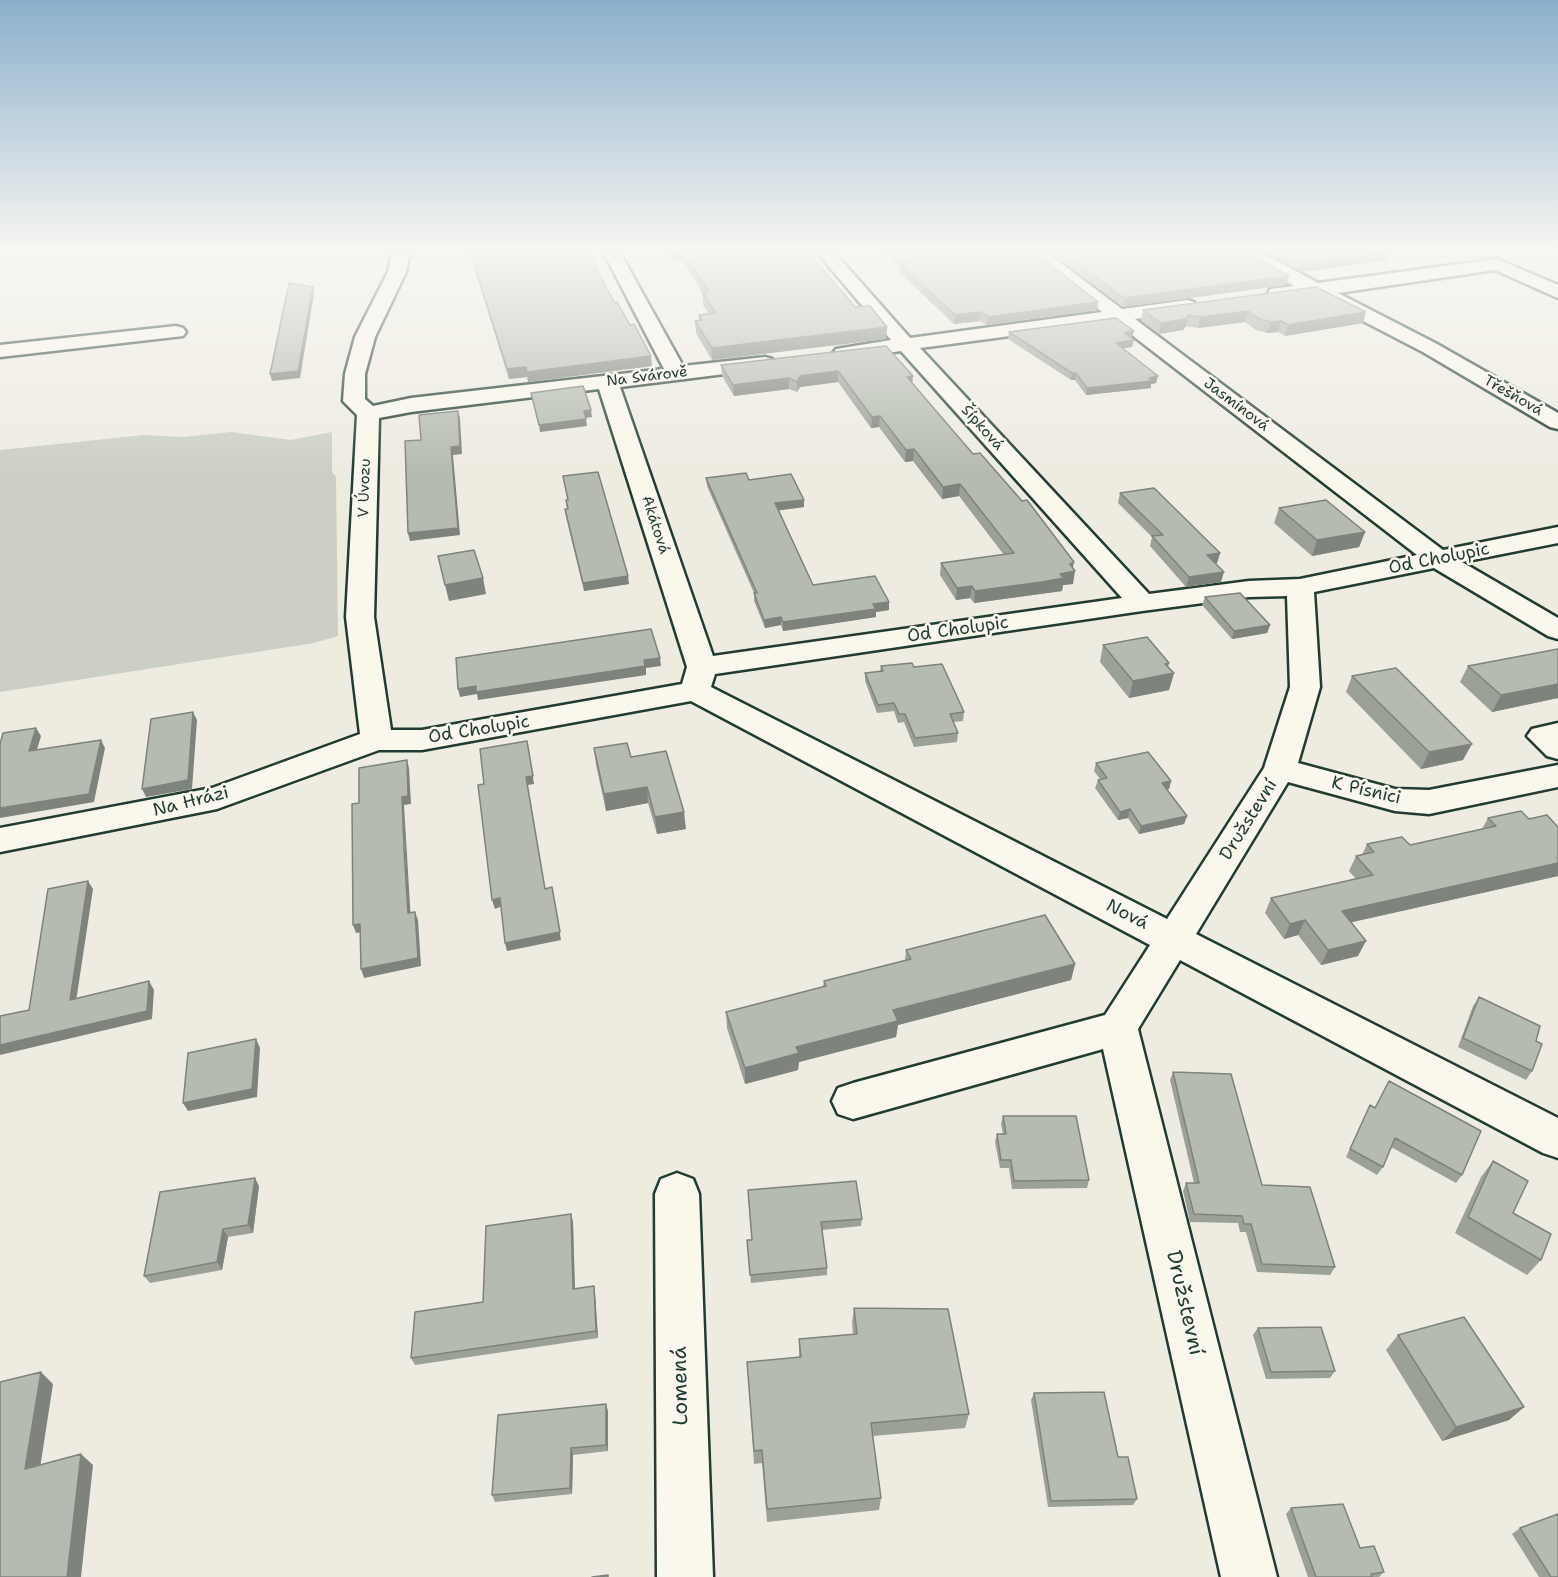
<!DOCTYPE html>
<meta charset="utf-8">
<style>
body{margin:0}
canvas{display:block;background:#eeece1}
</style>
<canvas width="1558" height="1577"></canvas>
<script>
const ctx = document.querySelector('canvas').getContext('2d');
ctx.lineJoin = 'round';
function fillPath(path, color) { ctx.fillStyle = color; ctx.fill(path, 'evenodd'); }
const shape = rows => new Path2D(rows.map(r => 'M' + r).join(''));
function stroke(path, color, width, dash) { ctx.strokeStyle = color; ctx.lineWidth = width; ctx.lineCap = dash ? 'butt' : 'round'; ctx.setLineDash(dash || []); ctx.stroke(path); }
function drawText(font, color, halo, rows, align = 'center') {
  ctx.font = font + ' "Shantell Sans",sans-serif'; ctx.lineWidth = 5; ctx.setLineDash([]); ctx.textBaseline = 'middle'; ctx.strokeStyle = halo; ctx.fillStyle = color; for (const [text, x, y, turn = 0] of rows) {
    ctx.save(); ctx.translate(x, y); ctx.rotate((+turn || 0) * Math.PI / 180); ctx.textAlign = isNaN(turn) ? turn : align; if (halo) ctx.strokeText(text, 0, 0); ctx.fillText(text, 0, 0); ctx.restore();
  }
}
fillPath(shape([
 [231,432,291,440,332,432,332,472,336,477,338,636,314,643,0,692,0,450,144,435,183,437]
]), '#cbcfc4');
const minor = shape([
 [392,251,410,251,406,272,375,337,365,374,365,399,373,406,411,398,664,369,603,251,619,251,683,366,765,357,772,359,775,363,772,367,765,369,620,387,713,656,1122,598,901,351,843,359,836,357,833,353,836,349,891,340,816,251,833,251,910,338,1102,312,1026,251,1045,251,1122,309,1187,300,1194,302,1196,306,1194,310,1135,319,1443,550,1558,527,1558,543,1462,562,1558,618,1558,639,1548,636,1434,568,1314,592,1320,687,1298,763,1395,789,1429,790,1558,765,1558,787,1429,814,1395,811,1288,782,1196,934,1558,1118,1558,1158,1543,1153,1180,960,1138,1029,1277,1577,1221,1577,1103,1049,853,1119,838,1114,832,1101,838,1088,853,1083,1105,1015,1150,945,691,701,422,750,379,750,217,809,0,852,0,828,212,788,360,734,346,617,357,415,343,401,345,374,355,337,388,272,392,251],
 [1115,322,1417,555,1300,579,1249,581,1149,594,920,348,1115,322],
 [599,389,687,667,682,684,422,730,391,730,374,617,379,418,411,412,599,389],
 [1287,596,1290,687,1264,768,1167,919,711,687,715,674,1142,611,1249,597,1287,596],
 [1239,251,1259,251,1318,283,1497,259,1558,285,1558,298,1495,270,1338,293,1437,344,1558,413,1558,429,1550,427,1423,352,1313,295,1277,299,1270,297,1268,293,1270,289,1294,286,1241,255,1239,251],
 [176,326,183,328,186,332,183,336,0,357,0,345,176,326],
 [1558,723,1558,759,1547,756,1527,736,1532,729,1558,723],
 [677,1173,693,1179,699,1194,713,1577,657,1577,655,1194,661,1179,677,1173]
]);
stroke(minor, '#1f3d34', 5);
fillPath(minor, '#fbf7ec');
fillPath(shape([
 [469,251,587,251,614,302,652,366,528,382,527,377,509,379],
 [668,251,807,251,855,307,887,327,886,339,712,360,696,333,695,321,699,320,699,315,709,314,703,305,703,294,682,260,674,261],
 [883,251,1033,251,1097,310,987,325,980,321,954,324,900,273,900,267],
 [1048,251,1245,251,1289,276,1286,285,1123,307],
 [1263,251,1387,251,1387,260,1302,272],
 [1316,287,1363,323,1285,336,1278,332,1267,333,1256,330,1245,322,1198,328,1186,326,1183,330,1159,334,1141,320,1143,310],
 [1009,332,1132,338,1131,338,1132,347,1123,348,1156,383,1151,384,1151,388,1086,395,1075,380,1071,380,1008,339],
 [886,346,912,383,1073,568,1073,584,1063,585,1062,591,974,603,970,598,956,600,940,575,941,563,1004,555,959,496,942,499,913,461,905,462,879,427,871,428,838,382,800,387,797,392,789,389,734,396,722,376,721,365],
 [563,476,629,584,584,591,566,517,565,509,567,509,566,500,568,500],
 [706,478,749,480,804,500,804,507,779,510,813,585,889,602,889,610,876,612,876,617,783,631,781,625,765,628,754,601,754,593,707,486],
 [1120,493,1220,553,1217,563,1216,563,1221,582,1186,587,1150,546,1152,537,1118,503],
 [1279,508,1365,532,1359,547,1312,556,1274,523],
 [1205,597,1270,625,1267,633,1232,639,1202,605],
 [1103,645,1168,668,1174,673,1169,690,1129,698,1100,662],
 [1558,649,1558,698,1492,712,1460,682,1468,666],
 [881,666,914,667,964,712,963,721,953,722,958,733,957,742,914,747,904,722,898,723,894,711,877,713,865,681,865,673,880,671],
 [1352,676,1463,760,1421,769,1346,692],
 [594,748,631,757,686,829,657,834,648,803,606,811,596,765],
 [1096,763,1171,781,1169,789,1167,790,1187,816,1184,824,1139,834,1128,818,1118,820,1095,788,1098,780,1100,779,1094,771],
 [1488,818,1529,819,1558,827,1558,876,1351,922,1358,956,1321,965,1298,935,1284,939,1265,913,1271,898,1356,879,1349,871,1356,856,1362,855,1367,844,1410,845,1482,829],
 [906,950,1075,964,1071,980,898,1025,896,1037,799,1062,798,1070,745,1084,727,1028,726,1012,823,987,824,981,905,960],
 [1479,997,1536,1041,1532,1071,1526,1080,1458,1047,1473,1006],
 [1173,1072,1262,1185,1335,1267,1330,1275,1257,1272,1246,1232,1240,1232,1238,1223,1190,1222,1183,1191,1186,1183,1194,1183,1170,1080],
 [1389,1081,1462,1175,1456,1183,1391,1147,1383,1167,1377,1175,1346,1157,1366,1114,1370,1105,1375,1108],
 [1003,1116,1089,1180,1087,1188,1012,1189,1009,1168,1000,1168,995,1142,997,1134,1003,1134,1001,1124],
 [1493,1161,1513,1213,1541,1260,1527,1275,1455,1233,1481,1177],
 [259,1186,253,1233,228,1237,222,1270,150,1283,144,1276],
 [748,1198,862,1219,861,1226,822,1230,827,1268,827,1275,751,1283,747,1240,752,1240],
 [571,1214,573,1222,575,1289,595,1293,598,1338,415,1365,411,1358,483,1302],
 [854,1308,969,1414,965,1428,873,1436,881,1498,879,1510,767,1522,762,1463,754,1464,748,1376,799,1357,799,1339,853,1334,852,1322],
 [1258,1328,1335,1371,1330,1378,1266,1379,1253,1335],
 [1398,1335,1524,1407,1509,1420,1442,1441,1386,1350],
 [1034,1393,1118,1457,1137,1499,1133,1505,1048,1507,1031,1400],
 [608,1411,608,1451,573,1455,572,1494,495,1502,492,1495],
 [1291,1508,1360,1548,1384,1572,1379,1577,1308,1577,1286,1514],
 [1520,1528,1558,1577,1539,1577,1512,1534]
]), '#9ba197');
fillPath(shape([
 [674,251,681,251,682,260,674,261],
 [1390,252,1387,260,1302,272,1304,264],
 [1289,276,1286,285,1123,307,1124,298],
 [313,287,314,294,300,378,272,381,270,374],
 [1098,302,1097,310,987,325,988,317],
 [1248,311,1245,322,1198,328,1200,317],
 [981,312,980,321,954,324,955,315],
 [1366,312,1363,323,1285,336,1288,325],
 [1189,315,1186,326,1183,330,1159,334,1161,323],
 [1281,321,1278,332,1267,333,1271,322],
 [887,327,886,339,712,360,712,348],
 [1134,331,1132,338,1123,340,1124,333],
 [1134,340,1132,347,1115,350,1116,343],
 [651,356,652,366,528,382,527,372],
 [526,367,527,377,509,379,507,369],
 [838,371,838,382,800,387,797,392,797,382,800,376],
 [1072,373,1076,373,1075,380,1071,380],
 [913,376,912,387,907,377],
 [1158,376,1156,383,1151,384,1151,388,1086,395,1087,388],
 [789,378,789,389,734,396,733,385],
 [591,410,592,417,584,418,584,411],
 [458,411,460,418,462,454,453,455,460,535,410,541,408,533,451,447],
 [880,416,879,427,871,428,872,417],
 [586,419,587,426,540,432,539,425],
 [914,449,913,461,905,462,906,450],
 [960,484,959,496,942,499,943,487],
 [804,500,804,507,775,511,775,503],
 [1365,532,1359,547,1312,556,1317,540],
 [1220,553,1217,563,1205,565,1207,555],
 [1074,562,1072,572,1075,571,1073,584,1063,585,1062,591,974,603,975,591,1060,574],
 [1224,572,1221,582,1186,587,1189,577],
 [628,576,629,584,584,591,583,583],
 [483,578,486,594,449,601,445,585],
 [972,586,970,598,956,600,957,588],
 [889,602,889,610,876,612,876,617,783,631,783,622],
 [781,617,781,625,765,628,764,620],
 [1270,625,1267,633,1232,639,1234,631],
 [660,658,661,666,646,668,646,675,478,700,477,694,460,697,458,689],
 [1169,663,1166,675,1174,673,1169,690,1129,698,1133,681,1165,664],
 [1558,684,1558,698,1492,712,1501,695],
 [193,712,197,720,192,789,146,797,142,789],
 [36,728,41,736,34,760,29,751],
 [101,740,105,748,94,802,0,818,0,808],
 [527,741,534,784,528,785,526,777],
 [1472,744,1463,760,1421,769,1429,752],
 [407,760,409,768,411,804,404,805,411,922,408,913,402,797],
 [1171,781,1169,789,1159,792,1162,783],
 [647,787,648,803,606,811,604,794],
 [1130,809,1128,818,1118,820,1120,812],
 [684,812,686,829,657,834,655,817],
 [1187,816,1184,824,1139,834,1141,826],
 [1558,863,1558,876,1335,926,1342,911],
 [88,881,93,889,75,1008,70,1000],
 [552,887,561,940,507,951,505,943],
 [500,898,502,906,495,909,492,900],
 [415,912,418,920,421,966,364,978,361,969],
 [1305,920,1298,935,1284,939,1290,924],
 [360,924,363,932,356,933,353,925],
 [1366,941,1358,956,1321,965,1328,950],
 [1075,964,1071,980,898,1025,896,1037,799,1062,798,1070,745,1084,745,1068,796,1047,893,1010],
 [149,981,154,990,152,1019,0,1055,0,1045],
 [256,1039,260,1048,257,1097,188,1111,183,1103],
 [255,1178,259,1186,253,1233,248,1225],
 [571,1214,573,1222,575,1297,573,1289],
 [223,1229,228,1237,222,1270,217,1262],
 [594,1286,595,1293,598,1338,596,1331],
 [41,1372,53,1384,38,1481,25,1469],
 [606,1404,608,1411,608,1451,606,1445],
 [1524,1407,1509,1420,1442,1441,1456,1427],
 [571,1448,573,1455,572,1494,570,1488],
 [81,1454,93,1465,81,1577,67,1577]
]), '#7e837b');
const building = shape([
 [470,251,587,251,614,302,617,302,630,325,634,324,651,356,527,372,526,367,507,369,470,251],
 [682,251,807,251,855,307,870,306,887,327,712,348,695,321,702,320,699,315,716,313,703,294,708,291,682,251],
 [892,251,1033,251,1098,302,988,317,981,312,955,315,900,265,906,264,892,251],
 [1060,251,1245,251,1289,276,1124,298,1060,251],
 [1280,251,1387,251,1390,252,1304,264,1280,251],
 [289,283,313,287,298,371,270,374,289,283],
 [1316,287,1366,312,1288,325,1281,321,1271,322,1259,319,1248,311,1200,317,1189,315,1185,319,1161,323,1143,310,1316,287],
 [1116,318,1134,331,1124,333,1134,340,1116,343,1158,376,1149,378,1152,381,1087,388,1076,373,1072,373,1009,332,1116,318],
 [886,346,913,376,907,377,973,454,980,453,1022,501,1027,500,1074,562,1070,564,1075,571,1060,574,1064,578,1042,582,975,591,972,586,957,588,941,563,1014,553,960,484,943,487,914,449,906,450,880,416,872,417,838,371,800,376,797,382,789,378,733,385,721,365,886,346],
 [583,386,591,410,584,411,586,419,539,425,531,393,583,386],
 [458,411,460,446,451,447,458,528,408,533,405,441,421,440,419,415,458,411],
 [598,472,628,576,583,583,565,509,568,509,566,500,568,500,563,476,598,472],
 [746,473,749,480,791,474,804,500,775,503,813,585,875,576,889,602,873,604,876,609,783,622,781,617,764,620,754,593,757,593,706,478,746,473],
 [1154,488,1220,553,1207,555,1224,572,1189,577,1152,536,1163,535,1120,493,1154,488],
 [1326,500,1365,532,1317,540,1279,508,1326,500],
 [474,550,483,578,445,585,438,556,474,550],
 [1240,593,1270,625,1234,631,1205,597,1240,593],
 [651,629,660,658,644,660,645,666,476,692,476,686,458,689,456,658,651,629],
 [1147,637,1169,663,1165,664,1174,673,1133,681,1103,645,1147,637],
 [1558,649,1558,684,1501,695,1468,666,1558,649],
 [912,663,914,667,942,664,964,712,950,714,958,733,915,738,905,714,899,714,894,703,878,705,865,673,883,671,881,666,912,663],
 [1396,668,1472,744,1429,752,1352,676,1396,668],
 [193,712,188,780,142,789,151,719,193,712],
 [36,728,29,751,101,740,89,794,0,808,0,744,3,733,36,728],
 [527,741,533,776,526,777,545,889,552,887,560,932,505,943,500,898,492,900,478,785,484,784,480,749,527,741],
 [627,743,631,757,666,751,684,812,655,817,647,787,604,794,594,748,627,743],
 [1148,752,1171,781,1162,783,1187,816,1141,826,1130,809,1120,812,1098,780,1107,778,1096,763,1148,752],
 [407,760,408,796,402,797,404,849,408,913,415,912,418,958,361,969,360,924,353,925,352,804,359,803,359,768,407,760],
 [1521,811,1529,819,1547,815,1558,827,1558,863,1342,911,1366,941,1328,950,1305,920,1290,924,1271,898,1373,875,1356,856,1374,852,1367,844,1402,837,1410,845,1496,826,1488,818,1521,811],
 [88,881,70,1000,149,981,147,1011,0,1045,0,1016,29,1010,48,889,88,881],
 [1045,915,1075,964,893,1010,898,1021,796,1047,799,1053,745,1068,726,1012,826,986,824,981,911,959,906,950,1045,915],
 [1479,997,1540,1026,1536,1041,1542,1044,1532,1071,1463,1038,1479,997],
 [256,1039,252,1089,183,1103,188,1053,256,1039],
 [1173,1072,1231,1074,1262,1185,1310,1187,1335,1267,1262,1264,1251,1224,1244,1224,1242,1216,1194,1214,1186,1183,1199,1183,1173,1072],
 [1389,1081,1481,1131,1462,1175,1395,1138,1383,1167,1350,1149,1370,1105,1375,1108,1389,1081],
 [1003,1116,1076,1116,1089,1180,1014,1181,1011,1160,1001,1160,997,1134,1006,1134,1003,1116],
 [1493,1161,1528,1181,1513,1213,1551,1234,1541,1260,1468,1217,1493,1161],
 [255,1178,248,1225,223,1229,217,1262,144,1276,160,1192,255,1178],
 [856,1181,862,1219,821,1222,827,1268,750,1275,747,1240,752,1240,748,1190,856,1181],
 [571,1214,573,1289,594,1286,596,1331,411,1358,415,1312,483,1302,486,1226,571,1214],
 [854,1308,948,1309,969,1414,871,1423,881,1498,767,1509,762,1450,754,1451,747,1362,801,1357,799,1339,857,1334,854,1308],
 [1464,1317,1524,1407,1456,1427,1398,1335,1464,1317],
 [1321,1327,1335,1371,1271,1372,1258,1328,1321,1327],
 [41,1372,25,1469,81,1454,67,1577,0,1577,0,1382,41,1372],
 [1104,1392,1118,1457,1128,1457,1137,1499,1051,1501,1034,1393,1104,1392],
 [606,1404,606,1445,571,1448,570,1488,492,1495,498,1415,606,1404],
 [1343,1504,1360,1548,1374,1546,1384,1572,1371,1574,1372,1577,1316,1577,1291,1508,1343,1504],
 [1558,1514,1558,1577,1551,1577,1520,1528,1558,1514],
 [608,1575,608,1577,592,1577,608,1575]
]);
fillPath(building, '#b4bbb0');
stroke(building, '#7e837b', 1.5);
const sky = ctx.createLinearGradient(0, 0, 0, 472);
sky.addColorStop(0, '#8bafcb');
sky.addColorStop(0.53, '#f7f6f2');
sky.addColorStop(1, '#f7f6f200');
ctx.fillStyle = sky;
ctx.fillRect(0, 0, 1558, 472);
drawText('15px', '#1f3d34', '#fbf7ec', [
 ["Na Svárově",647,377,-7],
 ["Třešňová",1513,396,30],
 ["Jasmínová",1236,405,37],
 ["Šípková",982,428,48],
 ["V Úvozu",365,488,-88],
 ["Akátová",655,525,72]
]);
drawText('18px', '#1f3d34', '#fbf7ec', [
 ["Od Cholupic",1439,559,-11],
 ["Od Cholupic",958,630,-8],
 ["Od Cholupic",479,730,-9],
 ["K Písnici",1366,791,13],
 ["Na Hrázi",191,802,-14],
 ["Družstevní",1249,820,-58],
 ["Nová",1127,915,27]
]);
drawText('21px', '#1f3d34', '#fbf7ec', [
 ["Družstevní",1184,1303,77],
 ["Lomená",681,1386,-91]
]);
</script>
